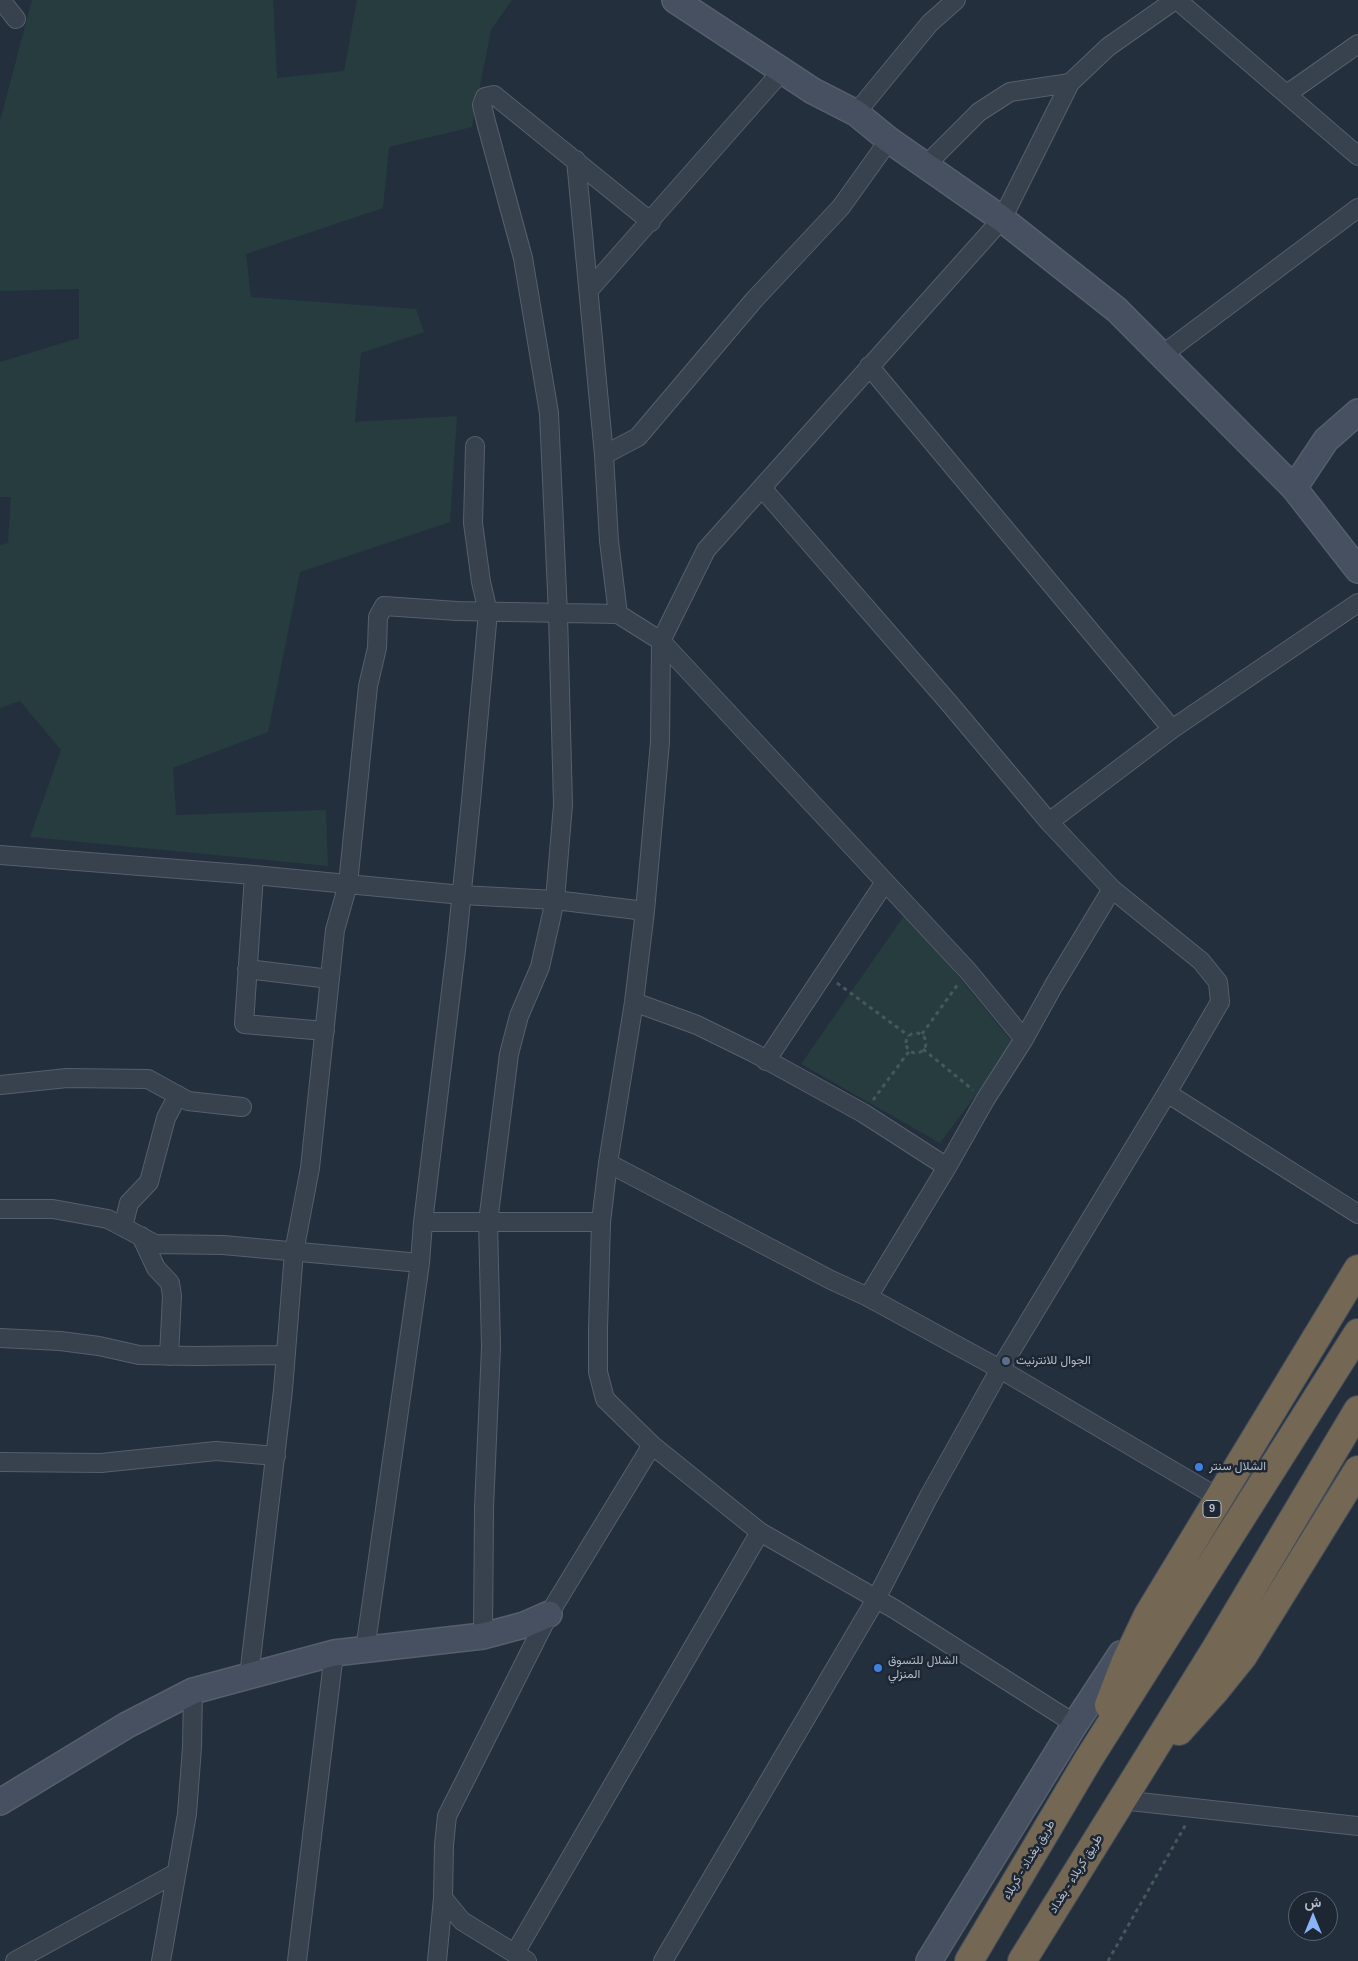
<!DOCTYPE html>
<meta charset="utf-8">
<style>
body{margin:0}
#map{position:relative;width:1358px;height:1961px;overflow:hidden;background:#242f3e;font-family:Arial,Vazirmatn,sans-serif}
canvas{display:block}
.north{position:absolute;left:1288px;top:1891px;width:50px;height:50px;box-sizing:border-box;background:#1d2633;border:1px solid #59626f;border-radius:50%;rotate:0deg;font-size:14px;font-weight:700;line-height:20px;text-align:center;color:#b4bcc9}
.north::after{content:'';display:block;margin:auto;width:18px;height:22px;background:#8ab4f8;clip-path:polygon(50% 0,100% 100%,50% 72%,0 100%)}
</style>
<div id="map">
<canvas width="1358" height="1961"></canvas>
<div class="north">ش</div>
</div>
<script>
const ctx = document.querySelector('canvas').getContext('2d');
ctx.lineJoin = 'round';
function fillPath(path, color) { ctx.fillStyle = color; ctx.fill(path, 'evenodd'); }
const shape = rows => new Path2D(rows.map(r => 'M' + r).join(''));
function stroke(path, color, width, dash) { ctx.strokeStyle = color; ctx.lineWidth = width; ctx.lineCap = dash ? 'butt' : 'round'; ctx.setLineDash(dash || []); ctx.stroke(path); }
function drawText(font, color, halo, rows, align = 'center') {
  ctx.font = font + ' Arial,Vazirmatn,sans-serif'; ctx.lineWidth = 5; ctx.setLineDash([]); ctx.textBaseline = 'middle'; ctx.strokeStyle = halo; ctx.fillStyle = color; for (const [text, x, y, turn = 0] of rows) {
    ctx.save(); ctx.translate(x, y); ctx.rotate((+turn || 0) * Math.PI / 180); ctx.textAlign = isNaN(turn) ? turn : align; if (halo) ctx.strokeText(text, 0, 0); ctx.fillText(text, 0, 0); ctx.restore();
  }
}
fillPath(shape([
 [32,0,273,0,277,78,344,71,357,0,512,0,491,30,472,127,389,147,383,208,246,254,251,297,416,309,424,332,361,353,355,422,457,416,450,522,300,572,268,732,173,768,176,815,326,810,328,866,30,837,61,750,20,701,0,708,0,545,8,543,11,497,0,497,0,362,79,338,79,289,0,291,0,121],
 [906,913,1014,1044,940,1143,801,1064]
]), '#263c3f');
const street = shape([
 [1,0,16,19],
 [1177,0,1358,156],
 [1287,94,1358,44],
 [856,113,930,23,956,0],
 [576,160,604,455,609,541,618,614],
 [926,165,979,112,1010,92,1070,83],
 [589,290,782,71],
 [1162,355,1358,208],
 [869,366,1172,729],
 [604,455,638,437,754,300,841,207,889,140],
 [1049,822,1172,729,1358,603],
 [0,855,254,875,462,895,555,900,645,911],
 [254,875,244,1024,325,1031],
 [247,969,330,979],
 [634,1002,697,1025,754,1053,863,1113,947,1167],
 [766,1061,885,882],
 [0,1085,67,1078,148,1079,188,1101,242,1107],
 [1167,1093,1358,1214],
 [608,1163,831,1280,868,1297,1000,1369,1219,1498],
 [0,1209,53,1209,108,1219,155,1244,223,1245,420,1263],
 [423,1222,601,1222],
 [123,1227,129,1203,149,1182,166,1118,178,1095],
 [141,1236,156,1268,170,1283,172,1296,169,1356],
 [868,1297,947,1167,985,1100,1024,1039,1054,985,1112,889],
 [0,1338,60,1341,99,1346,139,1355,195,1356,286,1355],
 [652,1445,760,1532,896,1610,1075,1724],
 [0,1462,101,1463,216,1451,276,1456],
 [483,1636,484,1508,491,1347,488,1222,509,1054,519,1016,540,967,555,900,563,805,558,614,549,413,523,258,486,122,482,105,485,97,494,95,651,222],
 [365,1650,420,1263,423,1222,456,950,471,801,488,612,481,582,473,523,475,446],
 [249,1676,283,1390,294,1252,310,1168,335,930,348,884,368,686,377,648,378,617,384,606,457,611,618,614,661,641,968,971,1024,1039],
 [1121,1800,1358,1826],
 [515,1953,760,1532],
 [15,1961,176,1873],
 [161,1961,187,1814,192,1747,193,1691],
 [297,1961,334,1653],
 [437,1961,443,1898],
 [527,1961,462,1921,443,1898,444,1845,447,1816,549,1614,652,1445,605,1399,598,1372,598,1329,601,1222,608,1163,634,1002,645,911,660,742,661,641,706,550,1002,219,1070,83,1108,47,1175,0],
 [663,1961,876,1599,928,1498,1000,1369,1167,1093,1220,1002,1218,982,1201,961,1112,889,1049,822,949,703,762,488]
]);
const secondary = shape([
 [675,0,813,91,856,113,889,140,1002,219,1117,310,1294,488,1358,570],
 [1294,488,1326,440,1358,412],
 [0,1802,127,1725,193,1691,334,1653,483,1636,524,1625,549,1614],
 [929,1961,1075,1724,1121,1654]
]);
const highway = shape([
 [1109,1705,1126,1661,1148,1615,1358,1269],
 [1179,1731,1214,1692,1243,1656,1358,1470],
 [969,1961,1088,1760,1358,1333],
 [1022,1961,1215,1650,1358,1410]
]);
stroke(street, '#565f6c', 20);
stroke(secondary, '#565f6c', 28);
stroke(highway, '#434c59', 30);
stroke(shape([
 [837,983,909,1036],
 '906 1043a10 10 0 1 1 20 0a10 10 0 1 1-20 0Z',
 [922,1034,958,984],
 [923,1049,973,1090],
 [873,1100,910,1050],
 [1108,1961,1186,1824]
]), '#44595c', 3, [4, 4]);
stroke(street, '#38414e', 18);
stroke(secondary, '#465061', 25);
stroke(highway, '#746855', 28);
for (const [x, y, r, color] of [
 [1006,1361,5,"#5c6f8a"],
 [1199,1467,5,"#3f7fe0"],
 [878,1668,5,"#3f7fe0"]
]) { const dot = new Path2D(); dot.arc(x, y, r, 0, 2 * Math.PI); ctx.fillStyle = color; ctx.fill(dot); stroke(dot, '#1d2633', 2); }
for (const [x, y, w] of [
 [1212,1509,18]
]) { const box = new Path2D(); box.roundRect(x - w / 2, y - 8.5, w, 17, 4); ctx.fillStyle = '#1d2633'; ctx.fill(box); stroke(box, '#b4bcc9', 1); }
drawText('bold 11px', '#b4bcc9', null, [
 ["9",1212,1509]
]);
drawText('12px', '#b4bcc9', '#1d2633', [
 ["الجوال للانترنيت",1016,1361],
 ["الشلال سنتر",1209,1467],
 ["الشلال للتسوق",888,1661],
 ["المنزلي",888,1675]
], 'left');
drawText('12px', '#b4bcc9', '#1d2633', [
 ["طريق بغداد - كربلاء",1029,1860,-59],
 ["طريق كربلاء - بغداد",1076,1874,-58]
]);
</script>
